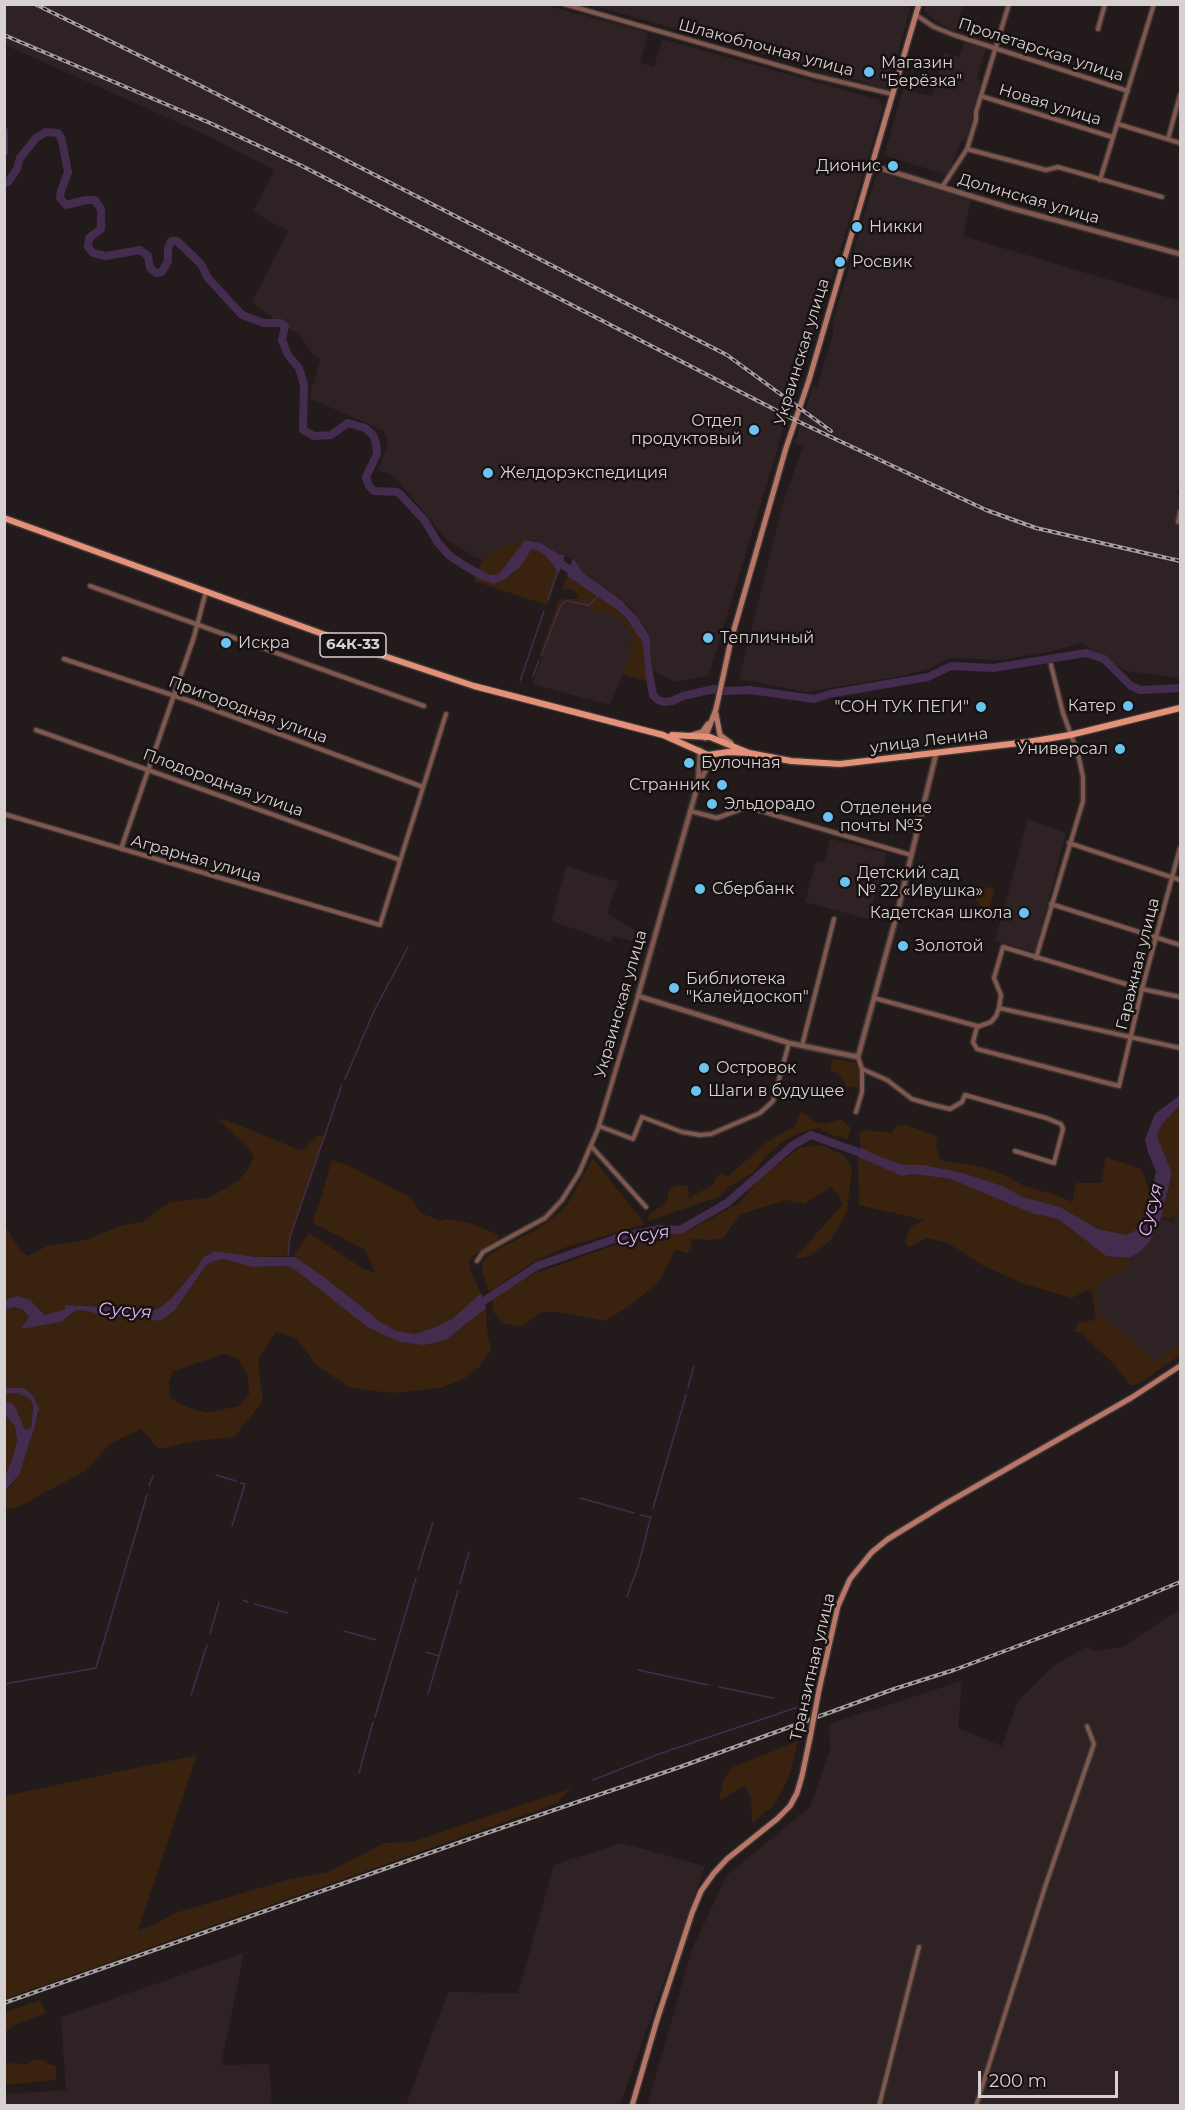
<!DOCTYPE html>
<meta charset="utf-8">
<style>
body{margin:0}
#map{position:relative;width:1185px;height:2110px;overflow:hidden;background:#221a1b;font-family:Montserrat,sans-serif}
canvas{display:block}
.frame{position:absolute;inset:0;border:6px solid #d7d1d2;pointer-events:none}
.scale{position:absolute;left:978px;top:2071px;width:140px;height:27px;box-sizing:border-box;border:3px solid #d7d1d2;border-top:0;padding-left:8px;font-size:18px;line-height:21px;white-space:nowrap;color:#d7d1d2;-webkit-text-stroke:4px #181112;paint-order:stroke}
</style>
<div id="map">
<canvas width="1185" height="2110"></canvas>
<div class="frame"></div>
<div class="scale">200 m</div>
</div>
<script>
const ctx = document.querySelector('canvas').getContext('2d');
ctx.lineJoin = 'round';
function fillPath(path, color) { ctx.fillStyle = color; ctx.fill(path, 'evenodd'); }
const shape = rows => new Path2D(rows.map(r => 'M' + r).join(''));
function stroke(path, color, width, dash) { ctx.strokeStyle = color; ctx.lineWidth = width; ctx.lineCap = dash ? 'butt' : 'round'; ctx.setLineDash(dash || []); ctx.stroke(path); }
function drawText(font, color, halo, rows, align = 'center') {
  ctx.font = font + ' Montserrat,sans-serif'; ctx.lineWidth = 5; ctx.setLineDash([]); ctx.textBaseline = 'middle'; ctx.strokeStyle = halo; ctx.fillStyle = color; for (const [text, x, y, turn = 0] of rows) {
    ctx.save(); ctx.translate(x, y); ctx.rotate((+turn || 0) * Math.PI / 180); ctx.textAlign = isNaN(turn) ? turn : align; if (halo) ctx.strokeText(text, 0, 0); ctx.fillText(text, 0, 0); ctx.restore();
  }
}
fillPath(shape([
 [5,5,545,5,647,32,648,36,640,63,654,67,662,39,880,100,883,108,816,331,797,384,709,675,676,682,653,671,650,653,650,638,642,624,632,609,622,601,583,573,573,558,560,555,541,543,529,540,506,545,482,560,473,556,446,539,394,476,378,470,388,444,384,431,309,398,320,359,313,355,300,335,271,317,252,302,288,231,253,212,274,170,204,134,5,45],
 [591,5,911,5,888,89],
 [926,5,963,5,956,31,936,22,924,10],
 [965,40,986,46,977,78,979,80,980,85,971,113,973,117,966,141,962,140,947,175,884,155,903,89,932,96,944,53,959,57],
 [877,172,971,200,963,236,1180,301,1180,480,1176,494,1180,495,1180,678,1126,671,1082,643,1049,652,1000,660,949,658,928,669,903,676,806,692,739,679,784,499,803,447,795,443,813,385,817,387,833,335,832,325],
 [567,602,614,615,624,623,631,637,632,646,623,674,610,705,532,684,554,625,561,609],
 [1028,819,1066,833,1035,952,995,941],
 [830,839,887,853,868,919,805,902,816,861,824,863],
 [566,866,618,882,607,913,646,937,643,944,613,936,611,942,552,921],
 [1180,1207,1180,1344,1156,1361,1100,1314,1095,1288,1104,1280,1121,1273,1132,1263,1130,1258,1141,1251,1150,1241,1161,1218,1171,1222,1175,1219,1173,1215],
 [1180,1609,1180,2105,657,2106,648,2103,692,1949,727,1875,810,1807,830,1750,829,1724,962,1681,958,1728,1002,1746,1018,1701,1053,1666,1088,1646,1093,1651,1123,1647],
 [621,1843,705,1866,620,2105,406,2105,448,1992,518,1993,554,1865],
 [244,1953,221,2065,269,2064,272,2105,5,2105,5,2094,66,2090,61,2017]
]), '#2f2224');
fillPath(shape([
 [522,540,525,540,519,549,499,574,491,575,479,570,482,560,506,545],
 [534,549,545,555,559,573,547,605,474,581,475,577,493,584,512,575,531,550],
 [567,576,619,611,640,636,642,641,647,682,623,674,632,646,631,637,624,623,607,613,567,602,561,609,542,656,540,655,558,602,564,599,576,599,578,597,578,594,570,588,562,590],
 [972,886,986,889,988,886,995,889,988,913,979,911,981,909,974,895,970,896],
 [832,1059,856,1063,859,1070,857,1088,847,1086,838,1073,830,1070],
 [1180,1105,1180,1208,1172,1219,1161,1218,1172,1173,1157,1136,1162,1124,1176,1108],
 [801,1111,815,1122,825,1124,841,1119,851,1128,848,1139,831,1135,819,1128,797,1134,781,1143,766,1156,754,1172,727,1188,721,1196,648,1221,649,1215,667,1201,668,1192,675,1186,688,1186,689,1199,699,1192,707,1189,714,1183,717,1176,723,1173,727,1177,768,1141,795,1126],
 [217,1119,226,1120,302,1151,317,1136,326,1135,290,1237,288,1256,256,1257,214,1251,204,1257,193,1273,170,1300,156,1310,65,1305,65,1309,45,1315,40,1308,17,1296,5,1300,4,1224,21,1252,28,1256,47,1246,86,1240,123,1225,142,1222,170,1202,209,1198,239,1180,248,1169,254,1157,247,1146],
 [906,1125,937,1136,936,1146,940,1160,982,1167,1007,1176,1024,1186,1056,1195,1072,1202,1076,1183,1101,1183,1106,1157,1141,1169,1151,1195,1148,1225,1127,1235,1098,1229,1060,1207,1023,1197,984,1180,963,1173,924,1165,902,1165,871,1153,861,1147,859,1132,865,1130,891,1133,896,1126],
 [820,1145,844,1155,852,1168,847,1212,830,1241,809,1256,794,1259,842,1205,839,1196,831,1187,804,1204,786,1200,741,1214,723,1238,711,1240,691,1239,692,1249,687,1253,675,1249,659,1282,629,1306,605,1321,559,1312,542,1312,521,1327,502,1323,493,1311,492,1298,531,1275,620,1243,667,1235,694,1228,739,1203,761,1177,799,1148],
 [858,1157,902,1176,913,1174,951,1179,1031,1213,1058,1219,1106,1256,1130,1258,1132,1263,1121,1273,1104,1280,1095,1288,1100,1314,1156,1361,1180,1344,1180,1355,1139,1384,1131,1386,1114,1364,1081,1333,1074,1331,1078,1323,1094,1320,1096,1315,1095,1314,1092,1292,1087,1290,1072,1298,1024,1284,982,1265,948,1243,926,1238,909,1247,905,1242,910,1227,924,1220,859,1205],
 [593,1158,645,1224,563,1248,530,1264,489,1292,482,1270,483,1261,497,1250,534,1231,558,1214,567,1205],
 [332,1160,350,1166,411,1198,421,1213,441,1221,449,1219,472,1224,499,1235,497,1241,471,1257,469,1264,471,1272,481,1293,452,1319,433,1328,415,1334,397,1331,382,1323,324,1277,293,1256,309,1233,362,1268,375,1273,365,1250,313,1223],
 [224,1259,252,1267,288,1266,293,1268,367,1327,446,1340,486,1308,487,1331,491,1350,479,1367,465,1378,441,1388,392,1393,351,1388,317,1366,296,1338,276,1332,258,1360,263,1401,234,1437,193,1441,159,1449,141,1429,110,1444,85,1471,18,1507,5,1510,4,1492,11,1486,34,1430,39,1413,24,1388,5,1388,5,1310,13,1307,22,1309,29,1317,22,1328,61,1322,75,1310,86,1311,104,1316,161,1321,175,1310,206,1265,214,1261],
 [224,1354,238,1359,248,1376,249,1395,239,1406,206,1413,187,1407,170,1398,169,1382,173,1371],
 [17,1393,23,1394,32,1402,33,1416,29,1430,25,1430,16,1408,12,1403,5,1401,4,1394],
 [5,1415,15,1426,17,1440,13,1457,5,1476],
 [798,1741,790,1774,782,1791,772,1807,752,1823,751,1799,745,1785,719,1801,723,1782,731,1768],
 [197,1755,138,1930,149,1927,175,1913,290,1879,328,1872,384,1843,412,1842,572,1788,560,1799,558,1803,5,1999,5,1796],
 [40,2000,46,2013,17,2024,5,2032,5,2012],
 [35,2060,44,2060,49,2064,56,2066,56,2080,5,2085,5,2063,27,2064]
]), '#39230e');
fillPath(shape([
 [525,540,541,543,560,555,565,555,559,573,545,555,534,549,531,550,520,567,504,580,493,584,475,577,479,570,491,575,499,574],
 [573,558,583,573,622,601,638,618,650,638,650,653,654,681,647,682,642,641,626,618,619,611,567,576],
 [1180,1095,1180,1105,1162,1124,1157,1136,1172,1173,1161,1218,1150,1241,1141,1251,1130,1258,1106,1256,1058,1219,1031,1213,951,1179,913,1174,902,1176,858,1157,861,1147,871,1153,902,1165,924,1165,963,1173,1002,1186,1023,1197,1060,1207,1098,1229,1127,1235,1148,1224,1151,1195,1156,1172,1148,1152,1145,1139,1155,1114],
 [214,1251,256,1257,295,1257,324,1277,382,1323,397,1331,415,1334,433,1328,452,1319,481,1293,486,1308,446,1340,424,1345,400,1342,367,1327,293,1268,288,1266,252,1267,224,1259,214,1261,206,1265,175,1310,161,1321,104,1316,87,1311,76,1310,61,1322,21,1329,29,1317,22,1309,13,1307,5,1310,5,1300,17,1296,30,1300,45,1315,65,1309,65,1305,156,1310,170,1300,193,1273,204,1257],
 [5,1388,24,1388,33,1396,39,1408,34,1430,29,1443,20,1473,5,1491,5,1476,13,1457,17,1440,15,1426,5,1415,5,1401,12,1403,16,1408,25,1430,31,1428,33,1409,32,1402,27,1397,17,1393,5,1394]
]), '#442c4f');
stroke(shape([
 [548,600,558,569],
 [541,656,561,605,566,601,589,605,598,596],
 [533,676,539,660],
 [520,681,544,611],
 [345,1079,374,1011,408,947],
 [288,1257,290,1237,342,1085],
 [688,1387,694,1366],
 [216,1475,236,1481],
 [149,1486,153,1476],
 [580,1498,634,1513],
 [653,1508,686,1395],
 [641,1515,649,1517],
 [232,1526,245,1484,241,1483],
 [418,1570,433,1522],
 [460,1583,469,1552],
 [627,1597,639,1563,651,1516],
 [243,1600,248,1602],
 [255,1604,287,1613],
 [344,1631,376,1640],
 [210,1634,219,1602],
 [426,1652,439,1656],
 [638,1670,708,1685],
 [4,1684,96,1668,147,1495],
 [719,1687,773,1698],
 [428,1694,458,1591],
 [191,1695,207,1645],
 [375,1717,416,1578],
 [359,1773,373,1722],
 [593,1780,659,1754,810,1703]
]), '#442c4f', 1.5);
stroke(shape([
 [4,131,4,152],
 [4,183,8,182,17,169,20,158,36,138,46,132,58,133,62,140,68,172,61,191,60,198,66,205,86,200,95,200,101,209,101,229,89,238,88,247,93,253,106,256,140,250,148,256,150,268,156,273,162,272,168,261,168,249,171,241,177,241,201,264,208,278,242,315,264,323,280,323,285,326,282,340,288,355,299,368,304,385,303,430,314,436,331,435,348,423,365,428,373,435,376,443,377,454,366,477,369,486,374,491,397,492,402,496,425,521,438,543,450,556,465,566,485,577],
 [553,558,576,574],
 [649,673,653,695,658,700,664,702,672,701,683,696,714,689,725,691,750,690,814,699,829,694,928,677,951,666,993,668,1086,653,1104,659,1131,686,1140,690,1180,688],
 [476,1306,537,1266,620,1237,659,1229,680,1230,727,1203,793,1145,811,1135,869,1156]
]), '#442c4f', 8);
const minor = shape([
 [564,4,812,75,892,94],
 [916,15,934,27,954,35,1128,91],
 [1098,29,1105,4],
 [981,96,1112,137],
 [1118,124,1180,143],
 [1168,139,1180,95],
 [967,149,1046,170,1058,167,1162,197],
 [1100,180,1154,4],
 [942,187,967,149,976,120,976,112,1009,4],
 [1178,522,1180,512],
 [90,586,424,706],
 [64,659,190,701,423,787],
 [36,730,400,860],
 [690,811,717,818,747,807,911,855],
 [4,814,380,925,446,714],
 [1069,843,1180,880],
 [1180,848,1142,989,1119,1086,977,1049,973,1042,977,1027,991,1022,996,1016,999,1008,1001,995,994,978,1003,947,1142,989,1180,997],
 [121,849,194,637,206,591],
 [1051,904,1180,945],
 [1036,958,1083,801,1083,777,1078,754,1063,713,1051,665],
 [874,998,977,1026],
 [999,1008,1180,1048],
 [802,1046,834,919],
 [862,1069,887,1080,912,1099,929,1104,950,1109,962,1102,965,1095,1046,1118,1061,1124,1063,1129,1054,1163,1015,1151],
 [856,1112,862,1092,862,1069,858,1057],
 [599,1126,633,1139,642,1117,682,1132,700,1135,711,1134,760,1113,773,1101,789,1043],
 [592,1147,646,1207],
 [477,1261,483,1252,545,1218,562,1200,579,1173,598,1129,638,996],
 [879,2106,919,1947],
 [976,2106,1045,1887,1094,1744,1087,1726]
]);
const tertiary = shape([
 [873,166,1007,207,1180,254],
 [700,750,698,784,638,996,789,1043,858,1057,898,910,936,754],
 [700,782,713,754]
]);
const secondary = shape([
 [716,714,720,735,731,743],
 [692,735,702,732,708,724],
 [705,738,716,709,731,640,786,448,809,380,919,4],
 [819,1690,838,1606,850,1579,872,1552,888,1539,945,1504,1131,1398,1180,1366],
 [632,2106,657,2020,692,1913,701,1891,714,1873,727,1859,777,1819,790,1806,797,1793,802,1776,810,1738]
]);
const primary = shape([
 [4,518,375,653,474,686,663,735,708,755,728,752,749,753],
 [672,735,710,737,749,753,791,761,840,764,1028,742,1070,735,1180,708]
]);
stroke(minor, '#3b3435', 7);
stroke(tertiary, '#3b3435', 8);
stroke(secondary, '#3b3435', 8);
stroke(primary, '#3b3435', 9);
stroke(minor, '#7f574c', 4);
stroke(tertiary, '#7f574c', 4.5);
stroke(secondary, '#b87766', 5);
stroke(primary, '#e4917a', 6);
const rail = shape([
 [35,4,201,86,727,355,831,431],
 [4,35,210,123,302,166,795,420,986,510,1036,528,1180,561],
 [4,2003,475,1837,680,1767,894,1689,954,1670,1111,1611,1180,1582]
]);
stroke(rail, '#a69fa0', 4);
stroke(rail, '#181112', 1.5, [4.5]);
const secondaryBridge = shape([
 [810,1738,819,1690]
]);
stroke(secondaryBridge, '#3b3435', 8, []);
stroke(secondaryBridge, '#b87766', 5);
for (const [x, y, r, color] of [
 [869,72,6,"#6bc3f2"],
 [893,166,6,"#6bc3f2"],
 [857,227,6,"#6bc3f2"],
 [840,262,6,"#6bc3f2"],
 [754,430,6,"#6bc3f2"],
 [488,473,6,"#6bc3f2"],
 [708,638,6,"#6bc3f2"],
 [226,643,6,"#6bc3f2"],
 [1128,706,6,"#6bc3f2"],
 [981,707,6,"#6bc3f2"],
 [1120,749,6,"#6bc3f2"],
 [689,763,6,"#6bc3f2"],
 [722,785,6,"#6bc3f2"],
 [712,804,6,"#6bc3f2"],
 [828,817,6,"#6bc3f2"],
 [845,882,6,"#6bc3f2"],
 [700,889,6,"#6bc3f2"],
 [1024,913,6,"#6bc3f2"],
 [903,946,6,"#6bc3f2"],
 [674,988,6,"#6bc3f2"],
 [704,1068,6,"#6bc3f2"],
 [696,1091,6,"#6bc3f2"]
]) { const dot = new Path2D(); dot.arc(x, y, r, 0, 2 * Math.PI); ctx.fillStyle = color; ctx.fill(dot); stroke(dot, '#181112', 2); }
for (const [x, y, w] of [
 [353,645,66]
]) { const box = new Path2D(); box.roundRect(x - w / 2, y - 12, w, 24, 4.5); ctx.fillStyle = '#181112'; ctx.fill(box); stroke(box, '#d7d1d2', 1.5); }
drawText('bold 15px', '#d7d1d2', null, [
 ["64К-33",353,645]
]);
drawText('16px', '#d7d1d2', '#181112', [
 ["Шлакоблочная улица",766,48,15],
 ["Пролетарская улица",1041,50,18],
 ["Новая улица",1050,105,17],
 ["Долинская улица",1029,199,16],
 ["Украинская улица",802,352,-73],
 ["Пригородная улица",248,710,20],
 ["улица Ленина",929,741,-7],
 ["Плодородная улица",223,783,20],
 ["Аграрная улица",196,859,16],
 ["Гаражная улица",1138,964,-76],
 ["Украинская улица",621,1004,-74],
 ["Транзитная улица",813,1667,-77]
]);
drawText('16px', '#d7d1d2', '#181112', [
 ["Магазин",881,63],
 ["\"Берёзка\"",881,81],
 ["Дионис",881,166,"right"],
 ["Никки",869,227],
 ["Росвик",852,262],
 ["Отдел",742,421,"right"],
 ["продуктовый",742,439,"right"],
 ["Желдорэкспедиция",500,473],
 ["Тепличный",720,638],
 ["Искра",238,643],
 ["Катер",1116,706,"right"],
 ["\"СОН ТУК ПЕГИ\"",969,707,"right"],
 ["Универсал",1108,749,"right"],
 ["Булочная",701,763],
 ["Странник",710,785,"right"],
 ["Эльдорадо",724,804],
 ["Отделение",840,808],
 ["почты №3",840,826],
 ["Детский сад",857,873],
 ["№ 22 «Ивушка»",857,891],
 ["Сбербанк",712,889],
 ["Кадетская школа",1012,913,"right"],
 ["Золотой",915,946],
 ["Библиотека",686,979],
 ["\"Калейдоскоп\"",686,997],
 ["Островок",716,1068],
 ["Шаги в будущее",708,1091]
], 'left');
drawText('italic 18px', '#deb4f3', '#181112', [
 ["Сусуя",1151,1210,-76],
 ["Сусуя",643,1236,-9],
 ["Сусуя",125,1311,4]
]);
</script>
